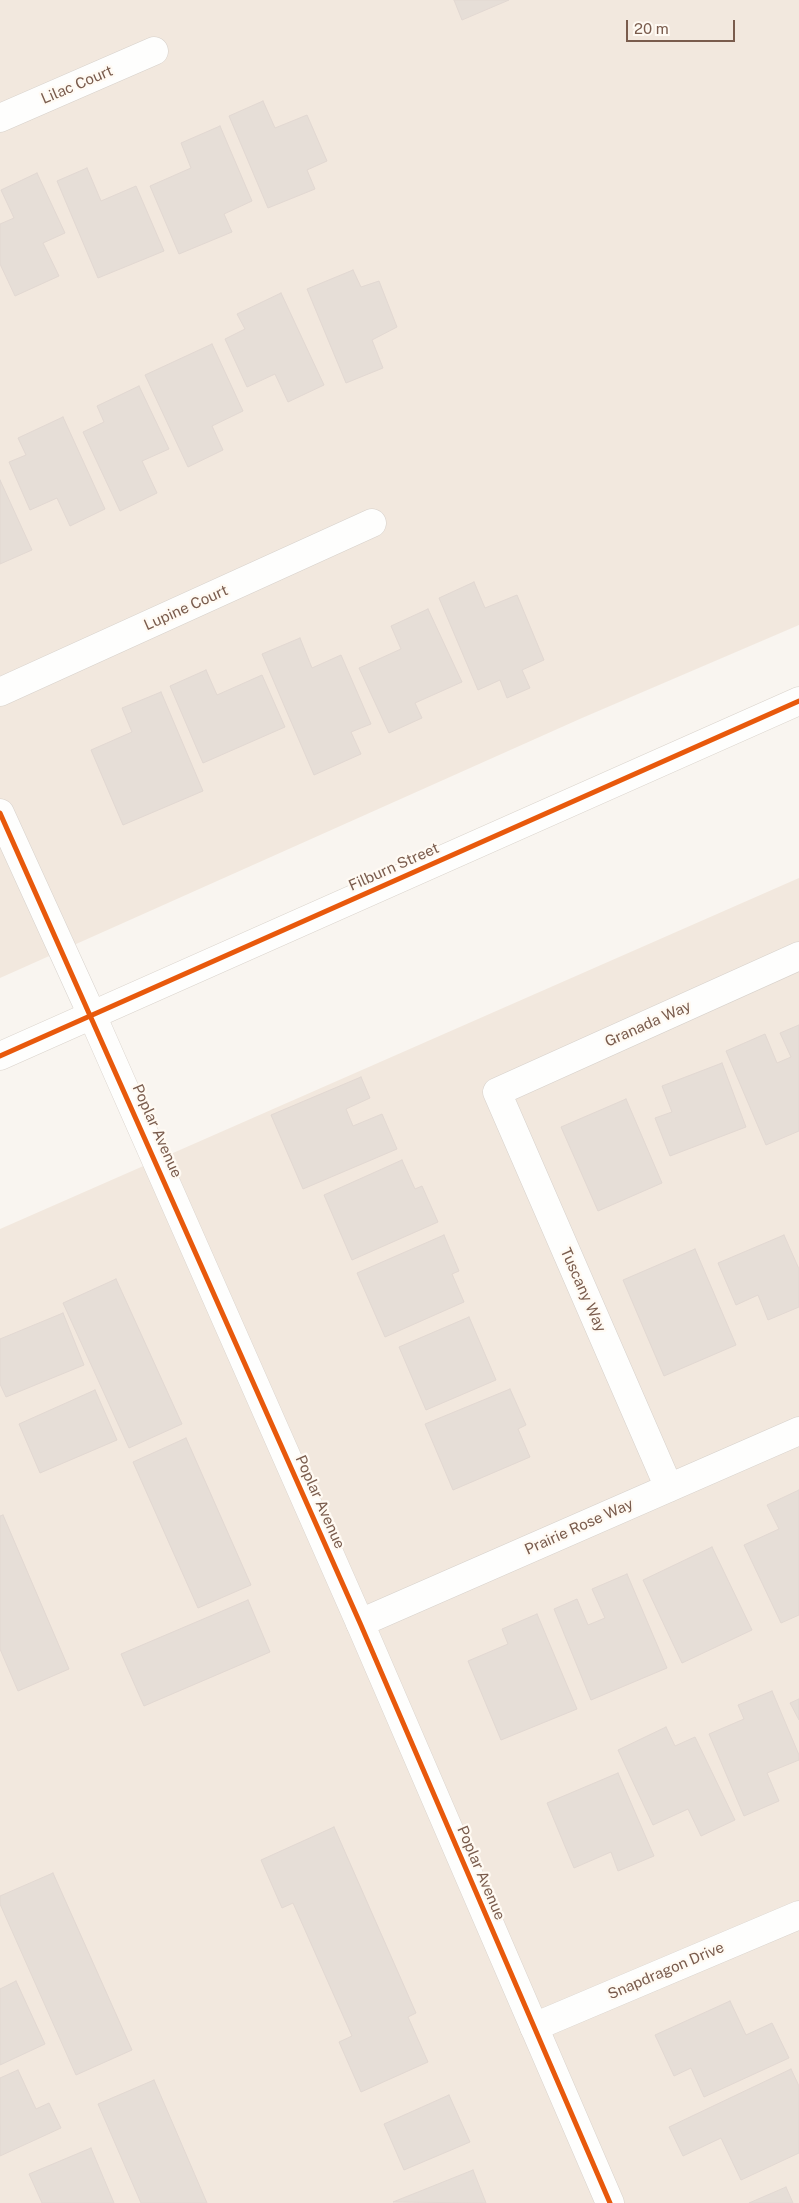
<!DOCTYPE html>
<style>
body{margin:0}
#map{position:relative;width:799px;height:2203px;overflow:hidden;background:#f9f5f0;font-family:"Public Sans",sans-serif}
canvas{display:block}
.scale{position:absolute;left:626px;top:20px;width:109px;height:22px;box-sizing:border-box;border:2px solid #7a5c4d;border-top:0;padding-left:6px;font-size:15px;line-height:18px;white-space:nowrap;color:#7a5c4d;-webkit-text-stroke:4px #fffaf3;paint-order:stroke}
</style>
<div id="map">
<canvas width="799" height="2203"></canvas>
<div class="scale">20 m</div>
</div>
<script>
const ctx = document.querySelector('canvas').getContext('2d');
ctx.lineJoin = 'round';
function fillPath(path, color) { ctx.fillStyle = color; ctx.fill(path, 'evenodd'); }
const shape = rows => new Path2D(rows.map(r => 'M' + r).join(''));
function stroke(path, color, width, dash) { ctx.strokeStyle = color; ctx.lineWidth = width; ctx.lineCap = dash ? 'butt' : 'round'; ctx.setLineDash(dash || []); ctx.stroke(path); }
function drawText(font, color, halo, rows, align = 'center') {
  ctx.font = font + ' "Public Sans",sans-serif'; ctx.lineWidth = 4.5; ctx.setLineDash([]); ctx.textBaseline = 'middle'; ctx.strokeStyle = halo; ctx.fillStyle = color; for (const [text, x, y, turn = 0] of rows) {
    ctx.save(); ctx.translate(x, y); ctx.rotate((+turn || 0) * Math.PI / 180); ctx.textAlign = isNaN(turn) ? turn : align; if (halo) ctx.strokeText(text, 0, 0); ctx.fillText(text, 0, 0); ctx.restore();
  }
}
fillPath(shape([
 [0,0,799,0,799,625,582,718,0,978],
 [799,878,799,2203,0,2203,0,1229]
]), '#f2e8de');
const building = shape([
 [454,0,509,0,462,20,454,0],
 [263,101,275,128,307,115,327,161,307,170,315,189,268,208,229,116,263,101],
 [220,126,252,201,224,214,232,232,179,254,150,186,191,168,181,143,220,126],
 [87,168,101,201,136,186,164,251,98,278,57,181,87,168],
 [37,173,65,233,43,243,59,276,15,296,0,264,0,224,14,218,1,190,37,173],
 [353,270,361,287,379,281,397,327,372,340,383,368,346,383,307,289,353,270],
 [281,293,324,385,288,402,275,374,247,387,225,339,245,329,237,314,281,293],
 [212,344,243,411,212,426,223,450,188,467,145,375,212,344],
 [139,386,169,449,142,461,157,493,120,511,83,432,104,422,97,406,139,386],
 [63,417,105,509,70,526,57,498,30,510,9,462,26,455,18,438,63,417],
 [0,480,32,550,0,564,0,480],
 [474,582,485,608,517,595,544,660,522,670,530,688,507,698,500,680,478,690,439,598,474,582],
 [428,609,462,682,415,703,422,718,389,733,359,668,401,649,391,626,428,609],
 [300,638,312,668,341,655,371,724,351,732,361,754,314,775,262,654,300,638],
 [206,670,217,695,262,675,285,727,203,763,170,686,206,670],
 [161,692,203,791,123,825,91,750,132,732,122,708,161,692],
 [799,1025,799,1131,766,1145,726,1051,765,1034,777,1063,791,1057,780,1033,799,1025],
 [722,1063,746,1127,670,1156,655,1118,672,1112,662,1086,722,1063],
 [361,1077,370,1098,346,1109,353,1126,382,1114,397,1149,303,1189,271,1115,361,1077],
 [626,1099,662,1183,598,1211,561,1127,626,1099],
 [402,1160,415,1189,422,1186,438,1222,352,1260,324,1195,402,1160],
 [444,1235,459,1271,452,1274,464,1302,385,1337,357,1273,444,1235],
 [784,1235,799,1269,799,1307,768,1320,758,1295,736,1305,718,1263,784,1235],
 [695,1249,736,1345,664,1376,623,1280,695,1249],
 [116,1279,182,1424,129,1448,63,1303,116,1279],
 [63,1313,84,1365,6,1397,0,1384,0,1339,63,1313],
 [469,1317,496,1380,426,1410,399,1347,469,1317],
 [510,1389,526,1425,518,1429,530,1457,453,1490,425,1424,510,1389],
 [95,1390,117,1440,40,1473,19,1424,95,1390],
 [186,1438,251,1585,198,1608,133,1462,186,1438],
 [799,1490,799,1615,781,1623,744,1545,779,1529,767,1505,799,1490],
 [3,1515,69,1669,18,1691,0,1649,0,1516,3,1515],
 [712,1547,752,1630,682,1663,643,1580,712,1547],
 [627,1574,667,1668,591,1700,554,1609,577,1599,588,1625,605,1618,592,1589,627,1574],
 [248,1600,270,1652,144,1706,121,1654,248,1600],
 [537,1614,577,1709,501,1740,468,1661,508,1644,502,1629,537,1614],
 [772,1691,799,1755,799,1760,767,1773,779,1801,744,1816,709,1734,744,1719,738,1705,772,1691],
 [799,1699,799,1720,790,1703,799,1699],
 [666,1727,675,1746,695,1737,735,1820,701,1836,688,1809,653,1825,618,1750,666,1727],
 [618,1773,654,1856,618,1871,611,1852,574,1868,547,1803,618,1773],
 [334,1827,416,2013,408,2017,428,2062,361,2092,339,2042,352,2036,293,1903,282,1908,261,1860,334,1827],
 [53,1873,132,2050,76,2075,0,1904,0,1896,53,1873],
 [16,1981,45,2044,0,2065,0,1989,16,1981],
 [730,2001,746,2035,772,2023,789,2058,704,2097,691,2068,674,2076,655,2035,730,2001],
 [791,2069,799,2086,799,2153,741,2180,721,2138,683,2156,669,2127,791,2069],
 [18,2070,36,2109,49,2103,61,2128,0,2156,0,2078,18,2070],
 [154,2080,207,2203,141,2203,98,2104,154,2080],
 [449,2095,470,2142,404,2170,384,2124,449,2095],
 [91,2148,114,2203,42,2203,29,2174,91,2148],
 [473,2170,486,2203,393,2202,473,2170],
 [786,2187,793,2203,749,2203,786,2187]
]);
fillPath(building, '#e6ded7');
stroke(building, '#e2d8d2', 1);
const street = shape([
 [0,118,154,51],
 [0,692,372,523],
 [0,813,92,1015],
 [669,1488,497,1092,799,956],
 [360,1623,799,1431],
 [534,2027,799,1915]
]);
const secondary = shape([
 [92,1015,360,1623,610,2203],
 [0,1056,799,701]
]);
stroke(street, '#d7d1cb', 29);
stroke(secondary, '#d9d2cb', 29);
stroke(street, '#fefefd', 28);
stroke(secondary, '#fefefd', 28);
stroke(shape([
 [0,813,360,1623,610,2203],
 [0,1056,799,701]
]), '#e8590c', 5);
drawText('15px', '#7a5c4d', '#fffaf3', [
 ["Lilac Court",77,85,-23],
 ["Lupine Court",186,608,-24],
 ["Filburn Street",394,867,-24],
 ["Granada Way",648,1024,-24],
 ["Poplar Avenue",157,1131,66],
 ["Tuscany Way",583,1290,66],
 ["Poplar Avenue",320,1502,66],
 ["Prairie Rose Way",579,1527,-24],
 ["Poplar Avenue",481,1873,67],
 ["Snapdragon Drive",666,1971,-23]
]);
</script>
